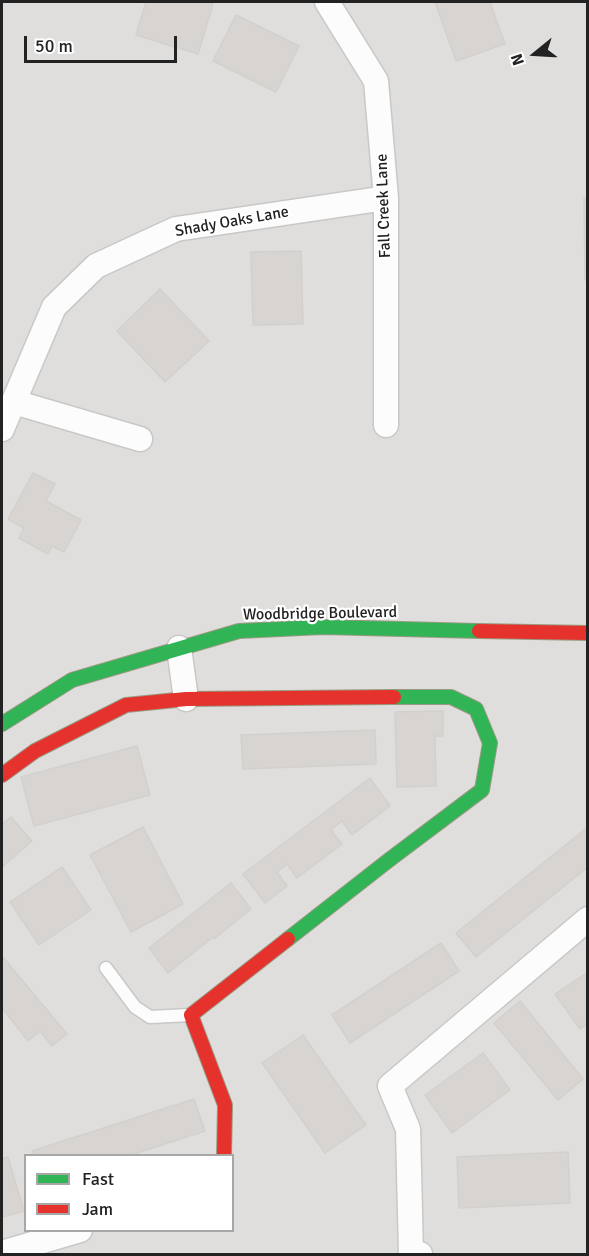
<!DOCTYPE html>
<style>
body{margin:0}
#map{position:relative;width:589px;height:1256px;overflow:hidden;background:#f0eeeb;font-family:Signika,sans-serif}
canvas{display:block}
.frame{position:absolute;inset:0;border:3px solid #222;pointer-events:none}
.legend{position:absolute;left:24px;top:1154px;width:210px;height:78px;box-sizing:border-box;background:#fff;border:2px solid #a7a7a7;margin:0;padding:8px 10px;list-style:none;font-size:18px;color:#222}
.legend li{display:flex;align-items:center;gap:12px;height:30px}
.legend b{width:30px;border:2px solid #a7a7a7}
.north{position:absolute;left:505px;top:24px;width:60px;height:60px;-webkit-text-stroke:4px #fff;paint-order:stroke;rotate:252deg;font-size:16px;font-weight:700;line-height:24px;text-align:center;color:#222}
.north::after{content:'';display:block;margin:auto;width:21px;height:27px;background:#222;clip-path:polygon(50% 0,100% 100%,50% 72%,0 100%)}
.scale{position:absolute;left:24px;top:36px;width:153px;height:27px;box-sizing:border-box;border:3px solid #222;border-top:0;padding-left:8px;font-size:18px;line-height:21px;white-space:nowrap;color:#222;-webkit-text-stroke:4px #fff;paint-order:stroke}
</style>
<div id="map">
<canvas width="589" height="1256"></canvas>
<div class="frame"></div>
<ul class="legend">
<li><b style="height:8px;background:#30b455"></b>Fast</li>
<li><b style="height:8px;background:#e5322d"></b>Jam</li>
</ul>
<div class="north">N</div>
<div class="scale">50 m</div>
</div>
<script>
const ctx = document.querySelector('canvas').getContext('2d');
ctx.lineJoin = 'round';
function fillPath(path, color) { ctx.fillStyle = color; ctx.fill(path, 'evenodd'); }
const shape = rows => new Path2D(rows.map(r => 'M' + r).join(''));
function stroke(path, color, width, dash) { ctx.strokeStyle = color; ctx.lineWidth = width; ctx.lineCap = dash ? 'butt' : 'round'; ctx.setLineDash(dash || []); ctx.stroke(path); }
function drawText(font, color, halo, rows, align = 'center') {
  ctx.font = font + ' Signika,sans-serif'; ctx.lineWidth = 4.5; ctx.setLineDash([]); ctx.textBaseline = 'middle'; ctx.strokeStyle = halo; ctx.fillStyle = color; for (const [text, x, y, turn = 0] of rows) {
    ctx.save(); ctx.translate(x, y); ctx.rotate((+turn || 0) * Math.PI / 180); ctx.textAlign = isNaN(turn) ? turn : align; if (halo) ctx.strokeText(text, 0, 0); ctx.fillText(text, 0, 0); ctx.restore();
  }
}
fillPath(shape([
 [2,2,587,2,587,1254,2,1254],
 [26,1156,232,1156,232,1230,26,1230]
]), '#dfdedc');
const building = shape([
 [146,2,204,2,213,4,198,54,136,35,146,2],
 [435,2,490,2,505,44,456,61,435,2],
 [236,15,299,46,276,92,213,61,236,15],
 [584,198,588,198,588,280,585,280,584,198],
 [301,251,303,324,253,325,251,252,301,251],
 [160,289,209,341,165,382,117,331,160,289],
 [33,473,55,484,46,501,81,520,64,552,52,546,48,554,19,538,24,528,8,519,33,473],
 [443,711,443,736,435,736,436,786,397,787,395,712,443,711],
 [375,730,376,764,243,769,241,735,375,730],
 [137,746,150,795,34,826,21,777,137,746],
 [370,778,390,806,352,835,342,821,331,830,342,844,297,878,287,864,277,872,287,886,265,903,243,874,370,778],
 [11,817,32,841,2,867,2,825,11,817],
 [143,827,183,904,131,932,90,855,143,827],
 [588,827,588,867,476,957,456,933,588,827],
 [62,867,91,910,39,945,10,902,62,867],
 [231,883,251,909,214,939,213,937,168,973,149,948,231,883],
 [441,943,459,971,350,1043,332,1015,441,943],
 [2,956,67,1034,52,1046,40,1031,28,1041,2,1008,2,956],
 [588,972,588,1024,580,1029,555,994,588,972],
 [520,1001,583,1079,558,1100,494,1023,520,1001],
 [303,1035,366,1125,325,1153,262,1063,303,1035],
 [483,1053,510,1090,452,1133,425,1095,483,1053],
 [194,1099,205,1131,128,1156,33,1156,32,1151,194,1099],
 [568,1152,570,1203,459,1208,457,1157,568,1152],
 [8,1157,24,1211,2,1217,2,1159,8,1157]
]);
fillPath(building, '#d7d4d2');
stroke(building, '#d3d0cc', 1.5);
const lane = shape([
 [106,968,135,1007,150,1017,190,1015]
]);
const street = shape([
 [327,2,376,81,386,198,386,425],
 [14,402,140,439],
 [2,429,54,307,96,266,176,229,386,198],
 [179,648,186,699],
 [2,1253,80,1230],
 [420,1254,411,1254,408,1129,390,1086,588,919]
]);
const fast = shape([
 [2,724,72,680,239,631,323,627,479,631],
 [288,939,389,860,482,790,490,743,476,709,451,697,394,697]
]);
const jam = shape([
 [479,631,588,633],
 [2,775,35,751,126,705,186,699,394,697],
 [224,1156,225,1105,191,1015,288,939]
]);
stroke(lane, '#c9c8c7', 15);
stroke(street, '#c9c8c7', 27);
stroke(fast, '#999a82', 16);
stroke(jam, '#999a82', 16);
stroke(lane, '#fdfcfc', 12);
stroke(street, '#fdfcfc', 24);
stroke(fast, '#30b455', 14);
stroke(jam, '#e5322d', 14);
drawText('16px', '#222', '#fff', [
 ["Fall Creek Lane",384,206,-92],
 ["Shady Oaks Lane",232,222,-10],
 ["Woodbridge Boulevard",320,614,-1]
]);
</script>
